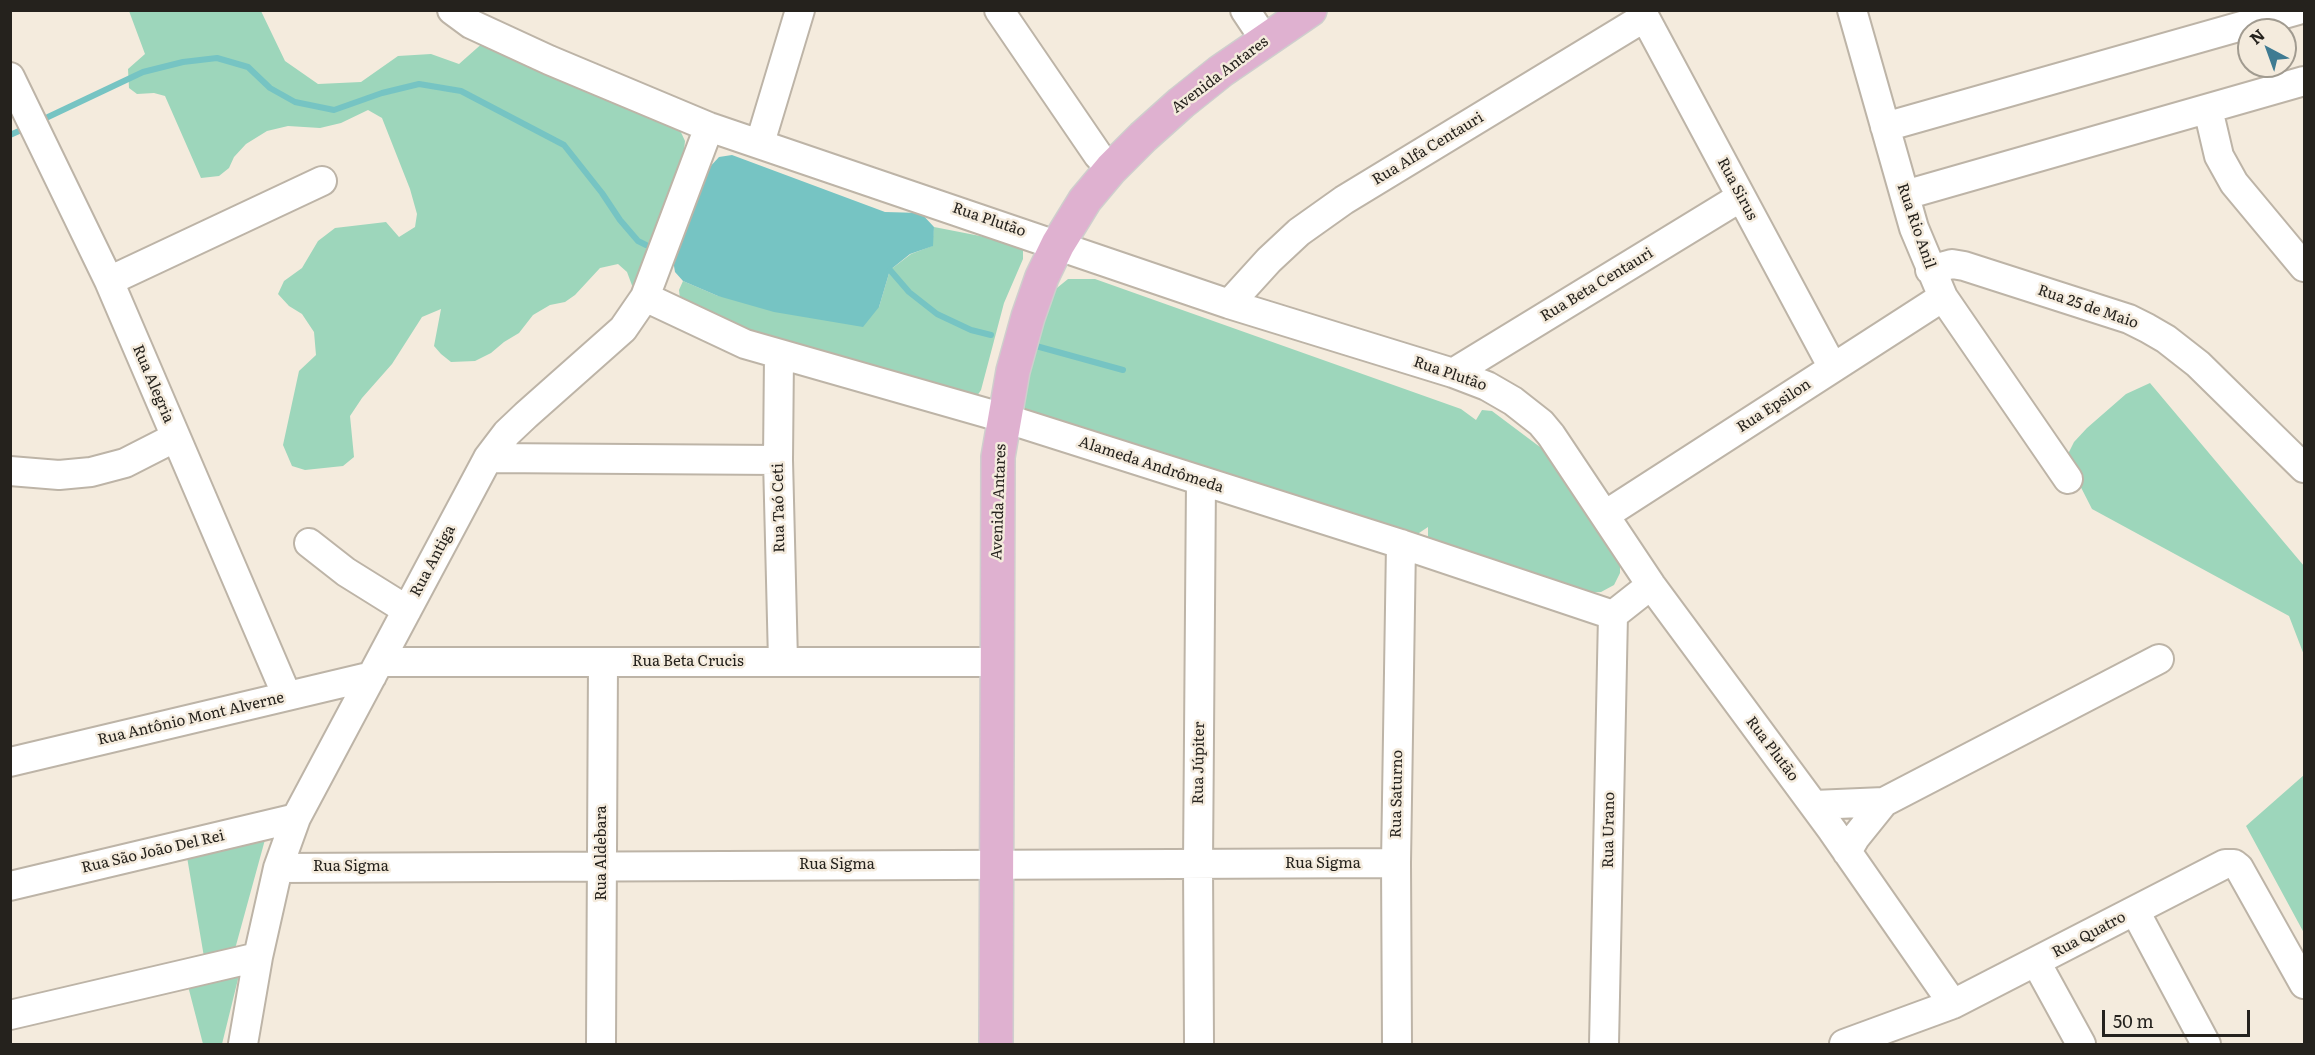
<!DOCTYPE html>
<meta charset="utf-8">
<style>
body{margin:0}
#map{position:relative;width:2315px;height:1055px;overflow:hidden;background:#f4ebdd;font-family:Literata,serif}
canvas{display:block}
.frame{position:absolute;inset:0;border:12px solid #25221d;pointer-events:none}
.north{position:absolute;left:2237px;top:18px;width:60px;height:60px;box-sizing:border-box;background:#f4ebdd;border:2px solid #a19b90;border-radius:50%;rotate:319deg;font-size:16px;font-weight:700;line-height:24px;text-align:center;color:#25221d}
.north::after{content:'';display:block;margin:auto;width:21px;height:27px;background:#3f7b92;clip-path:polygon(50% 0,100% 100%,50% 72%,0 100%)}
.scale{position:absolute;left:2102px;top:1010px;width:148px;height:27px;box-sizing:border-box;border:3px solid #25221d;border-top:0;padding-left:8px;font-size:18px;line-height:21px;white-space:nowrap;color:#25221d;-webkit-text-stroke:4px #f4ebdd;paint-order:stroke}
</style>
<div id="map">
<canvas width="2315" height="1055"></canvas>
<div class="frame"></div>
<div class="north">N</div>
<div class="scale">50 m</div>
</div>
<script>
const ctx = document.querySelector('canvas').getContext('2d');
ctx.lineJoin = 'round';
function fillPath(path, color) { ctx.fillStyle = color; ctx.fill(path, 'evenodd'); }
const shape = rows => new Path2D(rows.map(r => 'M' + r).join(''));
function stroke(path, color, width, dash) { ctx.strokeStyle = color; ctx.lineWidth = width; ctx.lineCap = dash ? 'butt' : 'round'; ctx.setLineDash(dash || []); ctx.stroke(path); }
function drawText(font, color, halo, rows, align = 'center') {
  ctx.font = font + ' Literata,serif'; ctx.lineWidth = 5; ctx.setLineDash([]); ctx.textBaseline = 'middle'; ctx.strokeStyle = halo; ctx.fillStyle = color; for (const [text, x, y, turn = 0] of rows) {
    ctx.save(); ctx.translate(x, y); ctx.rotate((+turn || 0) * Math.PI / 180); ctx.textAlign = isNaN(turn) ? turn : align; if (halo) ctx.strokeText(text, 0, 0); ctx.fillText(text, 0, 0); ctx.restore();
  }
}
fillPath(shape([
 [129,11,261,11,285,61,318,84,361,82,398,56,431,54,459,64,485,41,679,128,685,141,683,160,641,282,633,288,627,272,618,264,600,268,575,295,565,302,550,305,533,315,519,333,504,342,491,353,475,361,451,362,441,354,434,346,441,309,422,317,392,364,362,398,350,416,354,457,343,466,305,470,292,466,283,445,299,371,316,355,314,332,302,314,289,306,278,294,284,281,302,268,318,241,335,228,386,222,399,237,415,227,417,214,410,189,382,118,368,110,341,123,320,128,288,126,267,131,246,144,234,157,229,168,219,176,201,178,165,96,154,93,137,94,129,88,128,69,145,54],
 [934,227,1016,243,1023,250,1023,259,1004,303,981,390,977,396,781,348,680,299,679,290,683,281,718,296,879,307,890,270,911,254,932,246],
 [1068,279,1095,279,1461,409,1476,420,1482,410,1492,411,1548,453,1620,558,1620,573,1614,585,1601,592,1582,593,1435,545,1428,538,1428,527,1419,533,1403,533,1026,414,1018,403,1052,292],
 [2150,383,2304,566,2304,655,2289,616,2092,509,2066,458,2074,442,2087,428,2126,394],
 [2304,775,2304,933,2246,826],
 [266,836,235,949,204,957,187,857],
 [240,971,222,1044,203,1044,188,986]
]), '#9dd6bb');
fillPath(shape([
 [732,155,885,212,921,213,934,227,933,246,910,254,890,270,879,307,863,327,774,312,718,296,683,281,675,272,673,260,707,170,719,157]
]), '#76c4c3');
stroke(shape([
 [48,117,143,72,183,62,217,58,248,67,270,88,295,102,334,110,382,93,419,84,461,91,564,145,602,193,620,220,638,241,646,245],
 [10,135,19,131],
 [890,270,909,292,937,314,971,330,991,335],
 [1036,346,1123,370]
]), '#76c4c3', 6);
const minor = shape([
 [452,10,471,24,549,60,709,127,1229,304,1453,373,1487,386,1513,401,1541,423,1551,435,1651,585,1832,830,1953,1004],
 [999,10,1098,155,1111,169],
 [1245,10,1265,40],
 [1641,10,1833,368],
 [1852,10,1914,228,1943,297,2068,479],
 [10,77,109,281,287,696],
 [2208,109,2219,156,2234,183,2304,267],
 [1885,127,2298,10],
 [760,143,800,10],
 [1905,195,2304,81],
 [1930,270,1952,264,1964,266,2129,319,2147,328,2166,339,2198,364,2304,468],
 [109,281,322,181],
 [645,297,745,344,1004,418,1401,544,1613,615,1651,585],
 [1229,304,1269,260,1299,232,1344,200,1645,17],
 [779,355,778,460,783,661],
 [1453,373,1741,197],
 [488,458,778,460],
 [10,471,59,475,91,472,125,463,176,437],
 [1605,515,1943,297],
 [309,543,346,572,407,610],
 [380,662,996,662],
 [10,762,372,676],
 [1814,805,1884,802],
 [1847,852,1855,838,1884,802,2159,659],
 [278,868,1396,863],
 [10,886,296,818],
 [2135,911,2206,1044],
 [2036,962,2081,1044],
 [10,1015,258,957],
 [243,1044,258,957,278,868,296,818,488,458,507,433,526,415,623,329,645,297,709,127],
 [601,1044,603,662],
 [1199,1044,1198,864,1201,481],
 [1397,1044,1396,863,1401,544],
 [1604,1044,1613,615],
 [1844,1044,1953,1004,2225,864,2234,864,2239,868,2304,984]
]);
const major = shape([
 [996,1044,998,457,1013,371,1028,317,1042,277,1058,244,1085,200,1111,169,1143,137,1181,103,1221,71,1310,10]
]);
stroke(minor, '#bdb4a7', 32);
stroke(major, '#cfcecd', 36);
stroke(minor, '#fff', 28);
stroke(major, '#dfb1d0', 33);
drawText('15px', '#25221d', '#f4ebdd', [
 ["Avenida Antares",1220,75,-37],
 ["Rua Alfa Centauri",1428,149,-31],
 ["Rua Sirus",1737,189,62],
 ["Rua Plutão",989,220,19],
 ["Rua Rio Anil",1916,226,71],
 ["Rua Beta Centauri",1597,285,-31],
 ["Rua 25 de Maio",2088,307,19],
 ["Rua Plutão",1450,374,19],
 ["Rua Alegria",153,384,67],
 ["Rua Epsilon",1774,406,-33],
 ["Alameda Andrômeda",1151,465,18],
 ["Avenida Antares",999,502,-88],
 ["Rua Taó Ceti",779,508,-91],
 ["Rua Antiga",433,561,-62],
 ["Rua Beta Crucis",688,662],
 ["Rua Antônio Mont Alverne",191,719,-13],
 ["Rua Plutão",1772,749,53],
 ["Rua Júpiter",1199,763,-89],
 ["Rua Saturno",1397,794,-89],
 ["Rua Urano",1609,830,-89],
 ["Rua São João Del Rei",153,852,-13],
 ["Rua Aldebara",602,853,-90],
 ["Rua Sigma",1323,864],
 ["Rua Sigma",837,865],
 ["Rua Sigma",351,867],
 ["Rua Quatro",2089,935,-28]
]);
</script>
